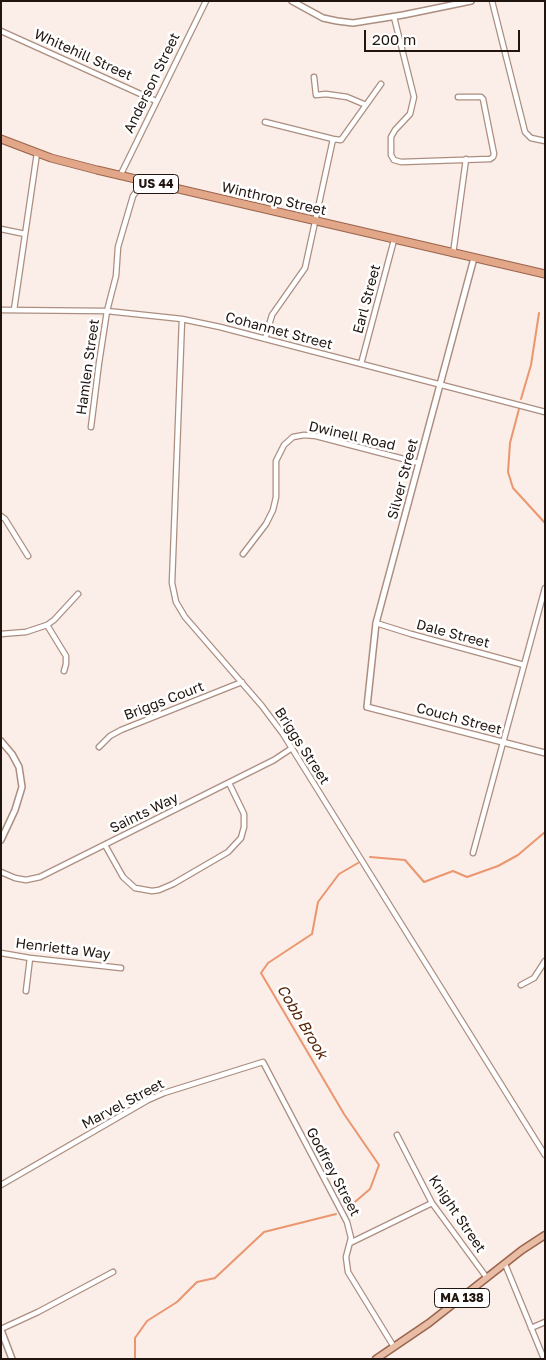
<!DOCTYPE html>
<style>
body{margin:0}
#map{position:relative;width:546px;height:1360px;overflow:hidden;background:#fbede7;font-family:"Golos Text",sans-serif}
canvas{display:block}
.frame{position:absolute;inset:0;border:2px solid #20150f;pointer-events:none}
.scale{position:absolute;left:364px;top:30px;width:156px;height:22px;box-sizing:border-box;border:2px solid #20150f;border-top:0;padding-left:6px;font-size:15px;line-height:18px;white-space:nowrap;color:#20150f;-webkit-text-stroke:4px #fff;paint-order:stroke}
</style>
<div id="map">
<canvas width="546" height="1360"></canvas>
<div class="frame"></div>
<div class="scale">200 m</div>
</div>
<script>
const ctx = document.querySelector('canvas').getContext('2d');
ctx.lineJoin = 'round';
const shape = rows => new Path2D(rows.map(r => 'M' + r).join(''));
function stroke(path, color, width, dash) { ctx.strokeStyle = color; ctx.lineWidth = width; ctx.lineCap = dash ? 'butt' : 'round'; ctx.setLineDash(dash || []); ctx.stroke(path); }
function drawText(font, color, halo, rows, align = 'center') {
  ctx.font = font + ' "Golos Text",sans-serif'; ctx.lineWidth = 5; ctx.setLineDash([]); ctx.textBaseline = 'middle'; ctx.strokeStyle = halo; ctx.fillStyle = color; for (const [text, x, y, turn = 0] of rows) {
    ctx.save(); ctx.translate(x, y); ctx.rotate((+turn || 0) * Math.PI / 180); ctx.textAlign = isNaN(turn) ? turn : align; if (halo) ctx.strokeText(text, 0, 0); ctx.fillText(text, 0, 0); ctx.restore();
  }
}
stroke(shape([
 [521,399,531,365,539,313],
 [519,409,510,443,508,472,513,488,545,523],
 [370,857,405,860,424,882,453,871,467,877,498,866,518,855,545,832],
 [348,1208,370,1189,379,1165,344,1114,261,973,268,963,312,934,318,902,339,874,358,863],
 [135,1359,135,1338,147,1321,177,1302,197,1282,215,1278,264,1232,336,1214]
]), '#ea966e', 2);
const minor = shape([
 [492,1,525,132,531,138,545,141],
 [394,17,414,97,410,114,395,130,391,137,391,155,394,160,401,162,490,159,493,157,494,154,483,99,481,97,458,97],
 [1,31,156,101],
 [314,77,316,95,326,94,347,97,366,105],
 [265,122,333,139],
 [120,176,206,1],
 [1,229,25,234],
 [453,254,466,159],
 [1,310,107,311,182,319,220,327,545,412],
 [14,310,37,153],
 [182,319,172,583,176,602,185,617,262,706,283,734,545,1155],
 [265,339,272,315,305,268,333,139,341,140,381,84],
 [361,364,394,240],
 [91,427,99,363,107,311,116,276,118,247,133,196,144,181],
 [1,516,5,519,28,556],
 [243,554,266,524,273,510,276,497,276,461,284,445,293,437,304,435,316,436,419,463],
 [376,623,411,634,524,665],
 [47,625,66,656,66,664,64,671],
 [1,634,26,632,47,625,54,620,78,594],
 [99,747,110,736,121,730,242,682],
 [105,845,123,877,135,888,152,891,159,890,173,884,228,852,241,838,244,827,244,814,229,783],
 [473,853,545,588],
 [1,872,15,878,26,880,40,877,274,760,292,748],
 [1,953,30,958,121,968],
 [521,985,534,978,545,961],
 [26,991,30,958],
 [397,1135,432,1203,487,1278],
 [1,1185,148,1100,164,1093,263,1062,347,1222,351,1238,346,1257,348,1272,394,1347],
 [350,1243,432,1203],
 [505,1264,544,1359],
 [531,1328,545,1322],
 [1,1329,38,1312,113,1272]
]);
const tertiary = shape([
 [292,1,323,18,337,21,353,23,403,15,471,1],
 [474,258,376,623,367,707,545,753],
 [1,741,12,754,19,767,22,787,15,810,1,840],
 [1,1330,12,1359]
]);
const primary = shape([
 [376,1359,429,1323,522,1250,545,1235]
]);
const trunk = shape([
 [1,139,51,158,97,170,545,274]
]);
stroke(minor, '#ac8e80', 7);
stroke(tertiary, '#ac8e80', 8);
stroke(primary, '#99644b', 9);
stroke(trunk, '#99644b', 9);
stroke(minor, '#fff', 4.5);
stroke(tertiary, '#fff', 5);
stroke(primary, '#e9bca6', 6);
stroke(trunk, '#e2a688', 7);
for (const [x, y, w] of [
 [156,184,45],
 [462,1298,55]
]) { const box = new Path2D(); box.roundRect(x - w / 2, y - 9.5, w, 19, 4); ctx.fillStyle = '#fff'; ctx.fill(box); stroke(box, '#20150f', 1); }
drawText('bold 12px', '#20150f', null, [
 ["US 44",156,184],
 ["MA 138",462,1298]
]);
drawText('14px', '#20150f', '#fff', [
 ["Whitehill Street",83,55,24],
 ["Anderson Street",152,83,-64],
 ["Winthrop Street",274,199,13],
 ["Earl Street",367,299,-75],
 ["Cohannet Street",279,331,15],
 ["Hamlen Street",88,367,-82],
 ["Dwinell Road",352,436,13],
 ["Silver Street",403,479,-75],
 ["Dale Street",453,634,15],
 ["Briggs Court",164,701,-21],
 ["Couch Street",459,719,15],
 ["Briggs Street",302,746,57],
 ["Saints Way",144,813,-26],
 ["Henrietta Way",63,949,7],
 ["Marvel Street",123,1104,-28],
 ["Godfrey Street",333,1172,62],
 ["Knight Street",457,1214,56]
]);
drawText('italic 15px', '#562103', '#fff', [
 ["Cobb Brook",302,1022,59]
]);
</script>
